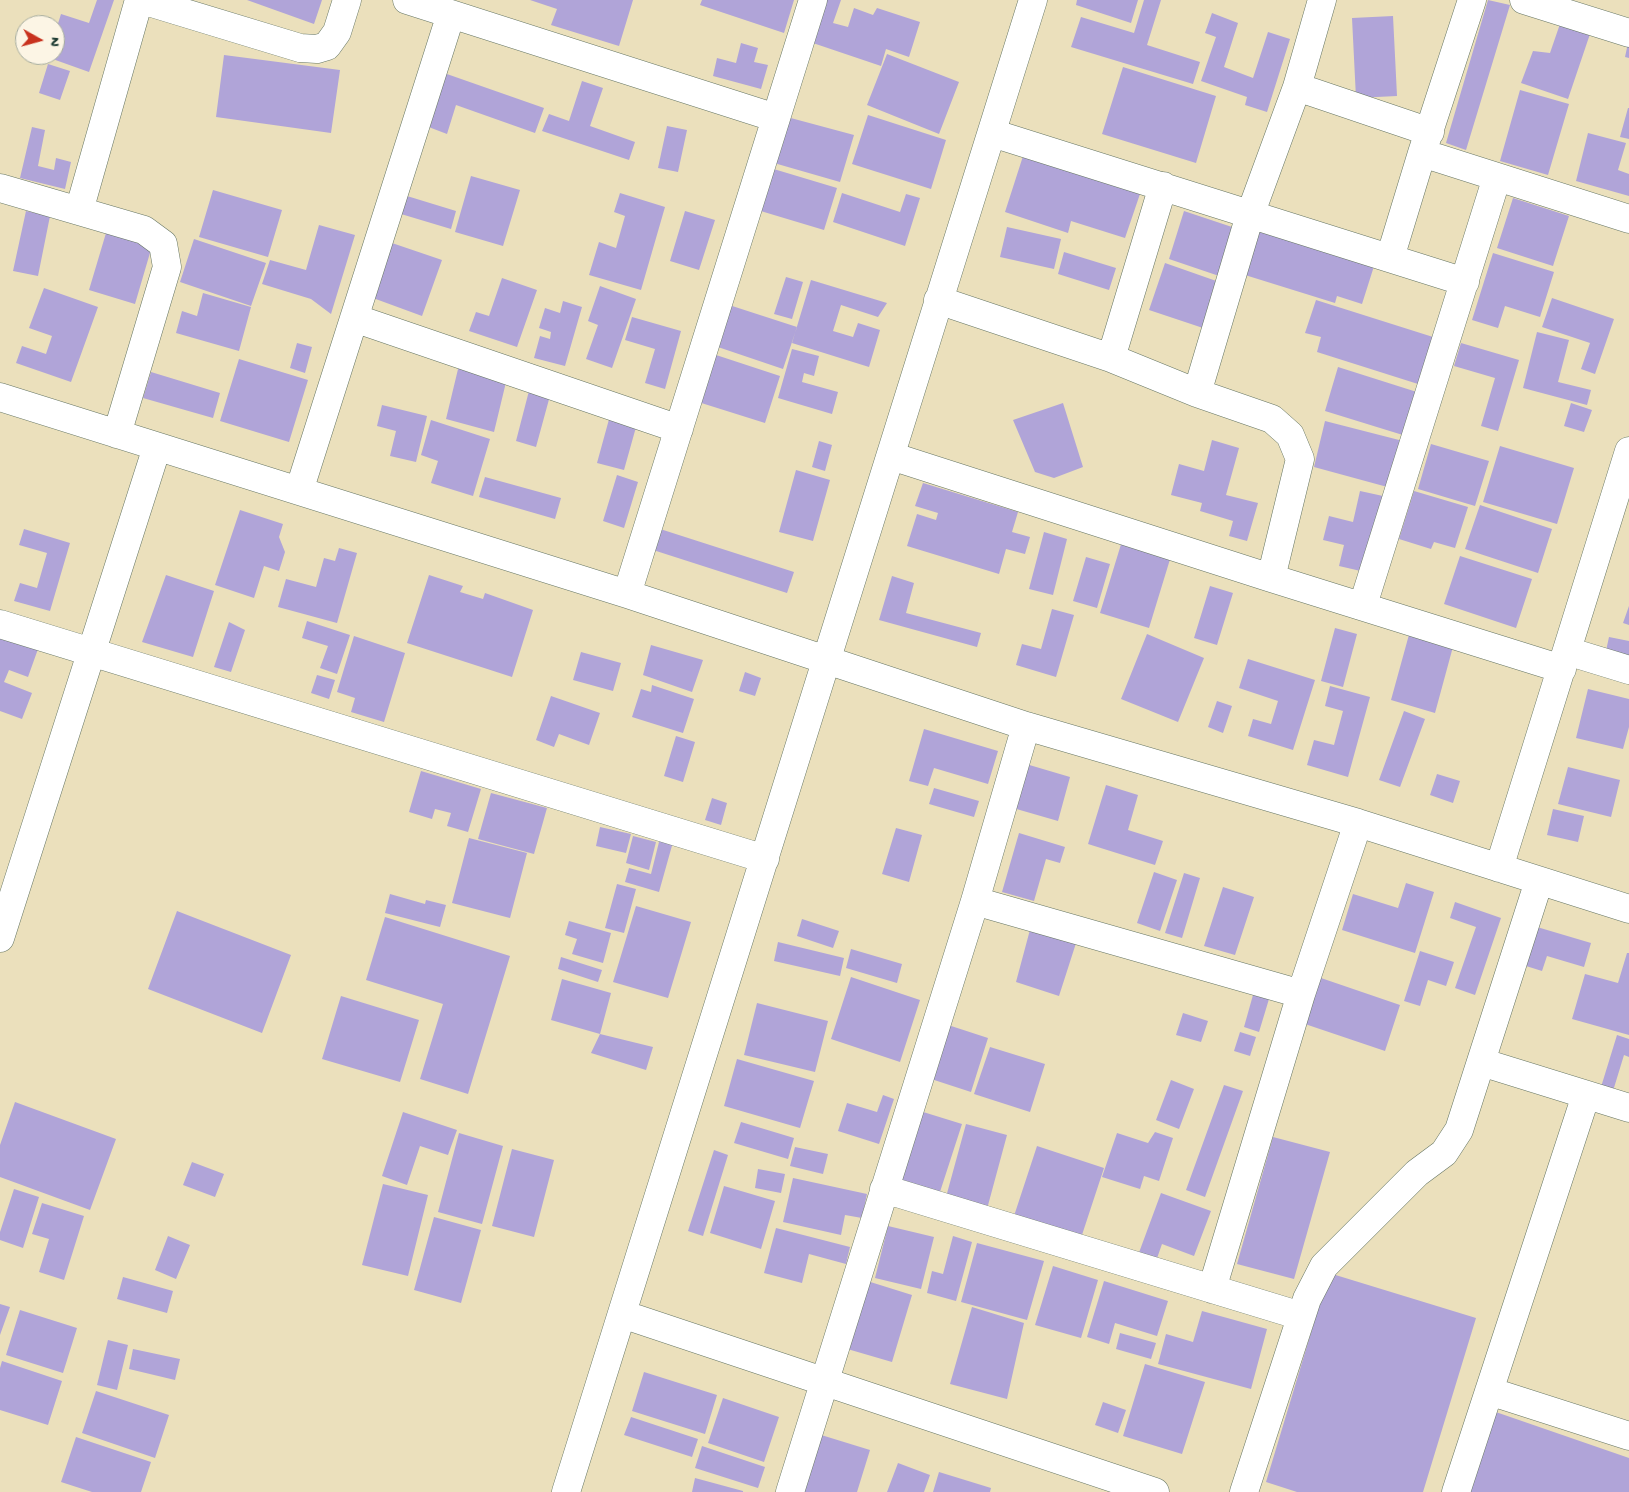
<!DOCTYPE html>
<style>
body{margin:0}
#map{position:relative;width:1629px;height:1492px;overflow:hidden;background:#ebe0bc;font-family:"Gochi Hand",sans-serif}
canvas{display:block}
.north{position:absolute;left:15px;top:15px;width:50px;height:50px;box-sizing:border-box;background:#fcf5e5;border:1px solid #a4ab9e;border-radius:50%;rotate:97deg;font-size:14px;font-weight:700;line-height:20px;text-align:center;color:#1f3d34}
.north::after{content:'';display:block;margin:auto;width:18px;height:22px;background:#c8321e;clip-path:polygon(50% 0,100% 100%,50% 72%,0 100%)}
</style>
<div id="map">
<canvas width="1629" height="1492"></canvas>
<div class="north">N</div>
</div>
<script>
const ctx = document.querySelector('canvas').getContext('2d');
ctx.lineJoin = 'round';
function fillPath(path, color) { ctx.fillStyle = color; ctx.fill(path, 'evenodd'); }
const shape = rows => new Path2D(rows.map(r => 'M' + r).join(''));
function stroke(path, color, width, dash) { ctx.strokeStyle = color; ctx.lineWidth = width; ctx.lineCap = dash ? 'butt' : 'round'; ctx.setLineDash(dash || []); ctx.stroke(path); }
fillPath(shape([
 [97,0,114,0,89,72,47,57,47,55,55,55,55,33,61,14,89,23],
 [247,0,322,0,314,24],
 [530,0,633,0,619,46,551,25,557,9],
 [702,0,794,0,784,33,700,5],
 [817,0,841,0,833,23,848,27,854,8,873,15,877,8,920,22,909,57,886,49,881,66,804,40],
 [1077,0,1138,0,1131,23,1076,5],
 [1144,0,1161,0,1147,45,1200,62,1193,84,1071,47,1081,17,1134,33],
 [1488,0,1510,5,1466,150,1446,143],
 [1212,13,1238,23,1224,67,1253,78,1268,32,1290,39,1267,112,1245,105,1247,97,1201,81,1216,37,1205,33],
 [1393,16,1397,96,1356,98,1352,18],
 [1561,21,1591,31,1568,99,1521,83,1533,51,1550,53],
 [741,43,758,48,754,62,768,65,761,89,713,76,717,58,736,63],
 [1628,43,1629,43,1629,58,1625,57],
 [887,54,959,82,939,134,867,105],
 [224,55,340,70,331,133,216,117],
 [48,64,70,71,60,100,39,93],
 [1123,67,1216,96,1196,163,1102,134],
 [444,73,544,108,535,133,456,105,447,134,426,126],
 [582,81,603,88,590,126,635,142,629,160,542,131,549,114,569,121],
 [1520,90,1569,104,1548,175,1500,161],
 [1628,108,1629,108,1629,139,1620,137],
 [868,115,946,140,931,189,852,164],
 [787,117,854,135,840,182,774,163],
 [667,126,687,130,678,172,658,168],
 [32,127,45,130,38,166,54,170,56,158,71,162,65,189,20,178],
 [1588,133,1626,143,1618,170,1629,174,1629,196,1576,181],
 [1024,153,1141,191,1125,238,1071,221,1068,233,1005,212],
 [767,167,837,188,824,230,754,209],
 [471,176,520,190,503,246,455,232],
 [213,190,282,210,268,257,199,237],
 [620,193,665,207,641,290,589,275,599,242,616,248,625,216,614,212],
 [842,193,900,212,906,194,920,198,905,246,833,222],
 [407,196,456,211,451,229,401,214],
 [1513,198,1569,216,1553,266,1497,248],
 [26,211,50,216,38,276,13,271],
 [685,211,715,220,699,270,670,261],
 [1184,211,1241,230,1225,278,1169,259],
 [319,225,355,235,331,314,311,299,262,284,270,260,306,270],
 [1007,227,1061,239,1054,269,1000,257],
 [1260,227,1375,263,1362,304,1337,296,1335,303,1245,275],
 [106,233,152,246,135,304,89,290],
 [194,239,266,263,251,306,180,282],
 [392,243,442,260,422,316,373,298],
 [1064,252,1116,268,1109,290,1058,274],
 [1493,253,1554,272,1540,317,1505,306,1498,328,1472,320],
 [1165,263,1222,283,1206,329,1149,310],
 [786,277,803,282,792,319,774,314],
 [502,278,537,290,517,347,469,331,476,312,489,316],
 [811,280,887,303,878,317,841,305,833,331,853,337,858,323,880,330,869,367,792,343],
 [600,286,636,299,612,368,586,359,598,325,588,321],
 [44,288,98,307,71,382,16,363,22,346,46,354,52,336,29,328],
 [203,293,251,307,239,351,176,333,182,311,197,316],
 [1552,298,1614,319,1595,374,1581,369,1590,343,1542,327],
 [1316,300,1433,337,1418,384,1317,352,1321,337,1305,333],
 [563,301,582,307,565,366,534,358,540,336,550,339,551,332,539,328,545,308,560,313],
 [726,304,797,327,783,369,712,345],
 [632,317,681,331,665,389,645,383,655,349,625,340],
 [1537,332,1569,340,1558,382,1591,390,1587,405,1523,388],
 [297,343,312,347,305,373,290,368],
 [1461,343,1519,360,1498,431,1481,426,1495,378,1454,366],
 [792,349,819,356,814,376,804,373,802,382,838,392,832,414,778,398],
 [710,353,780,376,765,423,695,401],
 [239,359,308,380,289,442,220,421],
 [459,365,507,378,494,432,446,419],
 [1338,367,1420,393,1406,436,1325,411],
 [151,372,220,393,213,418,143,398],
 [530,387,551,392,536,447,516,441],
 [1063,403,1083,467,1054,478,1035,472,1013,420],
 [1571,403,1592,410,1584,432,1564,426],
 [382,405,427,416,416,462,390,456,396,431,377,426],
 [611,412,638,420,624,470,597,463],
 [431,420,490,439,473,496,431,483,438,461,421,455],
 [1325,421,1403,441,1391,488,1314,467],
 [1212,440,1239,448,1226,495,1258,503,1247,541,1229,536,1233,521,1200,511,1202,503,1171,495,1179,464,1204,471],
 [819,441,832,445,825,471,812,467],
 [1431,444,1489,461,1475,506,1418,489],
 [1500,446,1574,468,1557,524,1483,502],
 [796,470,830,480,813,541,779,532],
 [617,475,638,482,624,528,603,521],
 [485,477,561,498,555,519,479,497],
 [923,483,1018,512,1012,532,1030,537,1025,554,1006,549,999,574,907,546,917,514,936,520,938,513,915,506],
 [1360,491,1383,496,1365,572,1339,566,1344,545,1323,540,1329,516,1353,522],
 [1414,491,1468,507,1455,548,1434,542,1431,549,1399,539],
 [1480,505,1552,529,1538,573,1465,549],
 [240,510,283,524,279,537,285,552,279,571,264,566,254,598,215,585],
 [657,528,794,572,787,593,650,549],
 [24,529,70,543,50,611,14,601,20,583,37,588,47,553,19,545],
 [1044,532,1067,539,1053,595,1029,589],
 [1122,541,1171,556,1149,628,1100,613],
 [339,548,357,553,337,623,278,607,286,579,316,587,324,558,335,561],
 [1460,556,1532,579,1516,628,1444,604],
 [1086,557,1110,564,1097,608,1073,601],
 [166,575,214,591,193,657,142,642],
 [429,575,463,586,460,592,483,599,485,593,533,610,512,677,407,643],
 [892,576,914,583,906,613,981,633,977,647,879,620],
 [1210,586,1233,593,1217,645,1194,638],
 [1629,606,1629,625,1623,623],
 [1052,609,1074,615,1056,677,1016,665,1022,644,1041,649],
 [307,621,350,635,337,674,320,668,328,646,302,638],
 [229,622,245,630,231,672,214,667],
 [1335,628,1357,634,1343,687,1321,681],
 [1410,631,1454,643,1435,713,1391,700],
 [1147,634,1204,658,1178,722,1121,699],
 [0,635,38,649,28,677,9,670,4,682,32,693,22,719,0,711],
 [354,636,405,653,384,722,351,712,355,698,337,692],
 [1609,637,1629,641,1629,666,1604,660],
 [651,645,703,660,692,692,643,675],
 [581,652,621,663,613,691,573,680],
 [1248,659,1315,680,1293,750,1248,736,1253,719,1271,724,1278,701,1239,688],
 [745,672,761,678,755,696,739,691],
 [317,675,335,680,329,699,311,693],
 [652,685,694,699,683,733,632,717,641,689,651,692],
 [1330,686,1370,697,1348,777,1307,765,1314,740,1334,745,1343,711,1325,706],
 [1588,689,1629,699,1629,727,1623,749,1576,738],
 [551,696,600,713,589,745,559,734,554,747,536,740],
 [1217,701,1232,706,1223,733,1208,727],
 [1404,711,1425,719,1400,787,1379,780],
 [924,729,998,751,988,784,934,768,928,786,909,781],
 [676,736,695,742,683,782,664,776],
 [1026,764,1070,777,1058,821,1013,808],
 [1568,767,1620,780,1611,817,1558,804],
 [421,771,481,789,468,832,447,826,451,813,435,809,432,819,409,812],
 [1437,774,1460,781,1453,803,1430,795],
 [1106,785,1138,795,1128,830,1163,841,1155,865,1088,844],
 [934,788,979,801,974,817,929,804],
 [491,793,547,808,534,854,478,839],
 [712,798,727,803,721,825,705,820],
 [1553,809,1584,816,1578,842,1547,835],
 [600,827,631,834,626,853,596,846],
 [896,828,922,835,909,882,882,874],
 [1019,833,1065,847,1060,863,1046,859,1034,901,1002,892],
 [633,836,656,842,649,870,626,863],
 [469,838,527,853,510,918,452,903],
 [660,838,673,842,659,892,625,882,629,868,651,874],
 [1154,872,1177,880,1160,931,1137,923],
 [1184,873,1200,878,1182,938,1165,933],
 [1406,883,1434,892,1415,953,1342,930,1353,894,1398,908],
 [617,884,636,889,624,933,605,928],
 [1223,887,1254,897,1235,955,1204,946],
 [390,894,425,904,426,900,446,905,440,927,385,913],
 [1455,902,1501,918,1475,995,1455,988,1476,927,1450,918],
 [636,906,691,922,668,998,613,982],
 [177,911,291,955,262,1033,148,989],
 [385,917,510,956,468,1094,420,1079,443,1004,366,980],
 [802,919,839,931,833,948,797,936],
 [569,921,611,933,603,963,572,954,577,939,565,935],
 [1031,926,1077,940,1059,996,1016,982],
 [1537,927,1591,943,1584,967,1547,956,1542,971,1526,966],
 [778,942,844,958,840,976,774,961],
 [851,949,902,964,897,983,846,968],
 [1420,951,1454,962,1446,986,1428,980,1420,1006,1404,1001],
 [1627,953,1629,953,1629,1035,1572,1019,1585,974,1618,983],
 [561,957,602,970,598,982,558,969],
 [851,977,920,1000,900,1062,831,1039],
 [1321,978,1400,1005,1385,1051,1305,1024],
 [562,979,611,993,600,1034,551,1020],
 [1253,995,1269,999,1259,1032,1244,1027],
 [341,996,419,1020,400,1082,322,1059],
 [757,1003,828,1021,815,1072,744,1055],
 [1183,1013,1208,1021,1201,1042,1176,1035],
 [945,1024,988,1038,971,1092,928,1078],
 [1240,1032,1256,1037,1250,1056,1234,1051],
 [600,1034,653,1047,646,1070,591,1053],
 [1617,1035,1629,1039,1629,1057,1624,1055,1613,1091,1601,1087],
 [990,1047,1045,1064,1030,1112,974,1094],
 [737,1059,814,1081,800,1128,724,1106],
 [1171,1080,1194,1089,1179,1129,1156,1120],
 [1224,1085,1243,1091,1205,1197,1186,1190],
 [883,1095,894,1099,879,1144,838,1131,847,1103,877,1112],
 [15,1102,116,1139,90,1210,0,1177,0,1145],
 [920,1111,962,1124,939,1195,898,1181],
 [403,1112,457,1130,448,1155,420,1146,407,1185,382,1176],
 [741,1122,794,1138,788,1159,734,1143],
 [966,1124,1007,1135,987,1209,946,1197],
 [1155,1132,1173,1138,1159,1181,1144,1176,1140,1189,1102,1177,1117,1133,1148,1143],
 [459,1133,503,1146,482,1224,438,1212],
 [1273,1137,1330,1152,1294,1279,1237,1264],
 [1037,1146,1104,1168,1080,1241,1013,1219],
 [795,1147,828,1154,823,1174,790,1166],
 [512,1149,554,1160,534,1237,492,1226],
 [714,1150,728,1155,703,1236,688,1231],
 [192,1162,224,1174,215,1197,183,1185],
 [758,1169,785,1174,781,1193,755,1188],
 [793,1178,867,1194,862,1218,845,1215,841,1235,783,1222],
 [383,1184,428,1195,408,1276,362,1265],
 [724,1186,775,1201,761,1249,710,1233],
 [14,1189,39,1197,23,1248,0,1240,0,1232],
 [1161,1193,1211,1211,1194,1256,1162,1244,1155,1264,1137,1258],
 [42,1203,84,1216,64,1280,39,1272,49,1239,32,1234],
 [434,1217,481,1230,461,1303,414,1290],
 [888,1226,934,1237,921,1289,875,1278],
 [776,1228,850,1247,846,1264,809,1254,802,1283,764,1273],
 [168,1236,190,1245,176,1279,155,1270],
 [953,1236,972,1242,956,1301,927,1293,932,1271,943,1274],
 [977,1243,1044,1261,1027,1320,961,1302],
 [1053,1266,1098,1280,1081,1338,1035,1325],
 [1329,1273,1476,1318,1423,1492,1297,1492,1266,1482],
 [123,1277,173,1291,167,1313,117,1299],
 [864,1280,912,1295,892,1362,844,1348],
 [1104,1281,1168,1301,1157,1336,1115,1323,1109,1344,1087,1337],
 [0,1304,10,1307,0,1335],
 [972,1307,1024,1323,1007,1399,950,1384],
 [20,1310,77,1328,63,1373,6,1355],
 [1202,1311,1267,1329,1251,1389,1158,1364,1166,1334,1193,1342],
 [1120,1333,1156,1343,1151,1359,1116,1349],
 [108,1340,128,1345,117,1390,97,1385],
 [133,1349,180,1359,175,1380,129,1369],
 [2,1361,62,1381,48,1425,0,1410,0,1368],
 [1145,1364,1205,1382,1182,1454,1123,1436],
 [644,1372,717,1395,705,1434,632,1411],
 [96,1391,169,1415,155,1458,82,1433],
 [723,1398,779,1417,764,1462,708,1443],
 [1103,1402,1126,1410,1118,1433,1095,1425],
 [1490,1410,1629,1458,1629,1492,1462,1492],
 [631,1417,698,1439,692,1457,624,1435],
 [818,1434,870,1450,857,1492,801,1492],
 [76,1437,151,1462,141,1492,92,1492,61,1482],
 [702,1446,765,1467,758,1488,695,1468],
 [898,1463,930,1475,924,1492,887,1492],
 [939,1472,991,1488,990,1492,933,1492],
 [695,1478,743,1491,743,1492,692,1492]
]), '#b0a4d8');
const minor = shape([
 [142,0,300,48,317,49,327,46,337,32,347,0],
 [407,0,776,118],
 [1524,0,1629,33],
 [1297,87,1430,132],
 [992,133,1465,282],
 [1422,153,1629,219],
 [0,188,144,230,163,244,167,267,117,434],
 [79,211,139,0],
 [1390,258,1422,153,1472,0],
 [938,300,1111,358,1197,393,1272,419,1290,435,1300,459,1271,578],
 [354,318,679,429],
 [1111,358,1163,186],
 [1197,393,1250,215,1297,87,1322,0],
 [0,397,627,594,1026,726,1358,823,1629,909],
 [891,456,1271,578,1562,669],
 [299,491,451,14],
 [627,594,813,0],
 [1363,605,1497,177],
 [0,624,765,859],
 [1567,651,1629,670],
 [1499,868,1629,451],
 [975,901,1301,994],
 [0,938,157,447],
 [1481,1062,1629,1108],
 [884,1189,1301,1316],
 [1212,1289,1301,994,1358,823],
 [622,1314,1155,1492],
 [1489,1391,1629,1436],
 [566,1492,1033,0],
 [790,1492,975,901,1026,726],
 [1244,1492,1307,1299,1324,1266,1417,1173,1444,1153,1459,1130,1539,881],
 [1456,1492,1586,1095]
]);
stroke(minor, '#667664', 29);
stroke(minor, '#fff', 28);
</script>
